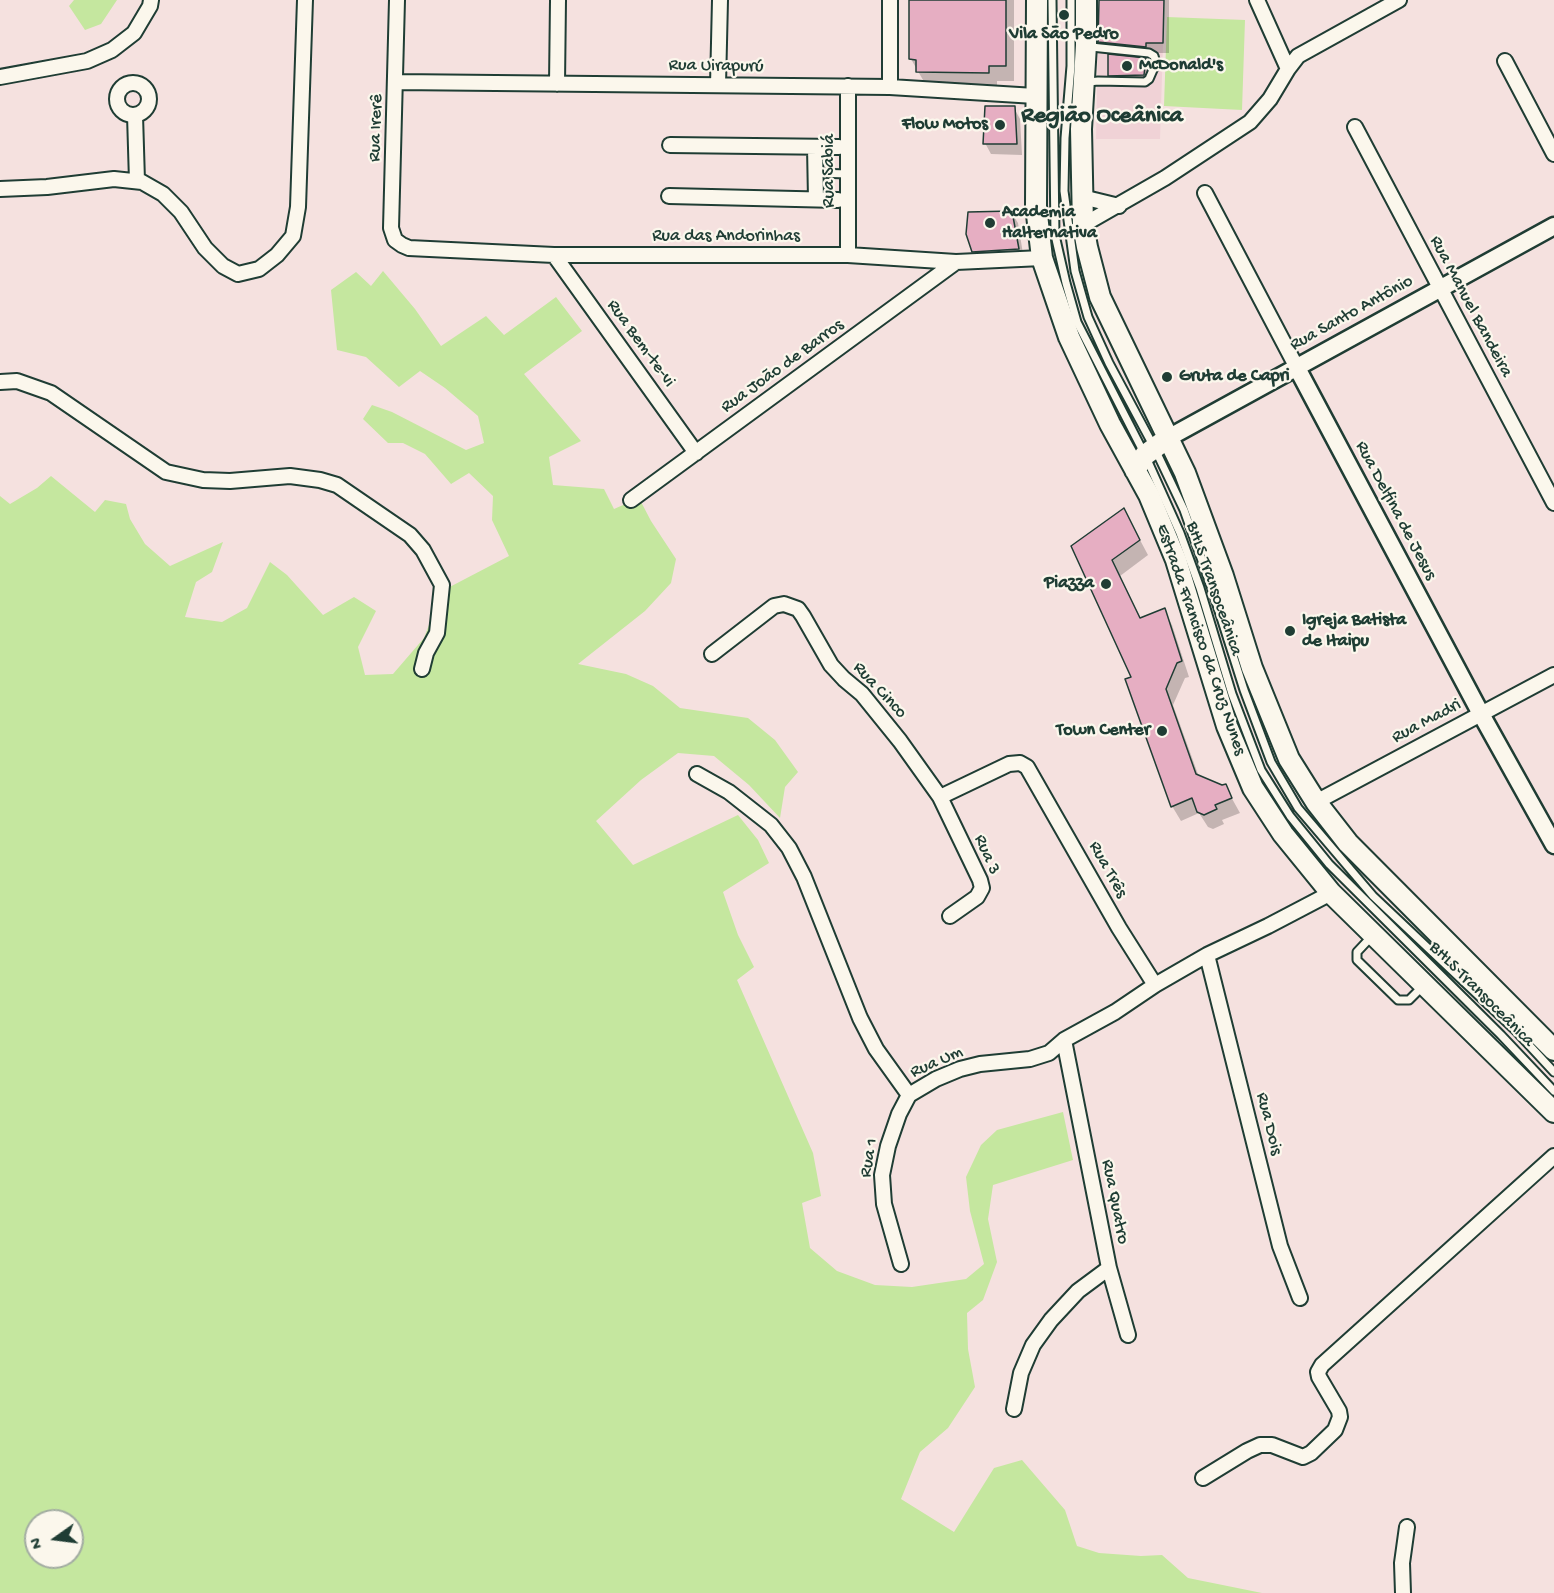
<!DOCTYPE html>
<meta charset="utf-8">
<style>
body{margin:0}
#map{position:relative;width:1554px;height:1593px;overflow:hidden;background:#f5e1df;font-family:"Gochi Hand",sans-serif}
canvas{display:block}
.north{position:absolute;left:24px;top:1509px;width:60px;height:60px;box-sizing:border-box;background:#fbf7ec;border:2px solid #a3ada2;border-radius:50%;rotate:256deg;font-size:16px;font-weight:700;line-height:24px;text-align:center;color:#1f3d34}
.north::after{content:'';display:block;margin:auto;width:21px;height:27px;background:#1f3d34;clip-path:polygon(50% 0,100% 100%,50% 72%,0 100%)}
</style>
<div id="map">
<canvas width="1554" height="1593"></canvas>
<div class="north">N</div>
</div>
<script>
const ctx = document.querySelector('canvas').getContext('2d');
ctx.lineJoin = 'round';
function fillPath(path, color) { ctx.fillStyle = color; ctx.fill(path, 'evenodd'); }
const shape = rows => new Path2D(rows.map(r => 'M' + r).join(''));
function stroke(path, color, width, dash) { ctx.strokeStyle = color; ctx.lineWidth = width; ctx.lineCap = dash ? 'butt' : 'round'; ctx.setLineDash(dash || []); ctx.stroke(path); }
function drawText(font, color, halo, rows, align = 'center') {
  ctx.font = font + ' "Gochi Hand",sans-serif'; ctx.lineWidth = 4.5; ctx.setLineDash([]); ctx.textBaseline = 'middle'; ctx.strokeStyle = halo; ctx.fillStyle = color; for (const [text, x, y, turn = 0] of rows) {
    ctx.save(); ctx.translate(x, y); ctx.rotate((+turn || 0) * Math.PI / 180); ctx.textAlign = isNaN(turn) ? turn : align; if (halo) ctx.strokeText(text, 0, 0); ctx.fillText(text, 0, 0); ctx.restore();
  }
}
fillPath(shape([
 [1098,42,1163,43,1160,139,1096,139]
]), '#f0d2d6');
fillPath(shape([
 [74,0,117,0,101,24,85,30,69,6],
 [1167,17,1245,20,1242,110,1164,106],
 [383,271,415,309,441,346,486,316,504,335,556,297,582,331,524,374,581,441,549,457,553,485,604,489,614,509,639,498,651,521,676,559,671,583,645,611,578,664,626,674,653,686,680,708,748,718,775,740,798,772,785,787,780,818,749,785,714,756,678,753,641,780,596,821,633,865,738,815,758,840,769,863,723,892,738,935,754,967,737,980,813,1153,821,1196,802,1203,810,1248,837,1271,875,1285,912,1287,966,1279,984,1264,970,1211,966,1177,981,1145,997,1130,1063,1112,1073,1160,993,1185,988,1219,997,1262,983,1300,967,1313,968,1349,975,1387,948,1428,920,1452,901,1499,954,1532,994,1468,1022,1460,1065,1510,1077,1546,1099,1553,1141,1556,1162,1555,1188,1578,1262,1593,0,1593,0,496,10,504,37,488,51,476,95,512,105,500,126,504,130,519,145,544,170,566,223,542,212,572,196,582,185,617,222,622,247,608,270,562,287,575,323,615,354,597,376,611,358,647,365,675,393,674,424,638,442,591,509,556,492,520,493,496,469,473,451,484,425,454,403,443,388,443,363,419,372,405,392,412,466,450,484,443,478,416,445,388,420,371,399,387,366,357,337,350,331,290,356,272,371,286],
 [36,1521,72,1521,72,1557,36,1557]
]), '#c5e79f');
fillPath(shape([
 [911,0,1014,0,1014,81,997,81,997,87,927,87,911,59],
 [1100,0,1169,0,1169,53,1152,53,1152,58,1106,53,1100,41],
 [1144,58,1149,67,1149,81,1113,82,1109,75],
 [1014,108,1020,119,1022,155,991,154,985,143],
 [1011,212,1018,223,1024,260,980,263,974,252],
 [1132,525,1148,555,1120,576,1141,619,1164,610,1172,625,1189,677,1185,678,1173,705,1199,777,1222,787,1225,786,1240,813,1222,820,1224,824,1213,829,1208,827,1199,813,1181,821,1172,806,1133,678,1073,546]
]), '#0003');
const building = shape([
 [909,0,1006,0,1006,66,989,66,989,73,916,72,916,60,909,59,909,0],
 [1099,0,1164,0,1163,43,1146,43,1146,47,1098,42,1099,0],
 [1108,54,1146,58,1144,75,1108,76,1108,54],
 [985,106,1015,106,1017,144,983,144,985,106],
 [1012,211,1019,249,972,252,966,234,968,212,1012,211],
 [1124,508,1140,540,1112,560,1140,618,1165,608,1182,661,1177,663,1166,689,1196,774,1222,785,1226,784,1232,798,1215,805,1217,809,1204,815,1197,812,1192,798,1171,807,1125,679,1131,677,1071,546,1124,508]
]);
fillPath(building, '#e6aec2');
stroke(building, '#1f3d34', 1.5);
const service = shape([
 [1052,0,1055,235,1066,283,1077,322,1145,455,1180,533,1200,588,1232,694,1261,770,1290,816,1329,864,1501,1035,1554,1091],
 [1071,0,1071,66,1065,138,1064,191,1075,271,1088,317,1109,363,1154,447,1184,510,1211,586,1244,690,1271,762,1298,808,1373,896,1516,1031,1554,1072],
 [1085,84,1089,82,1098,81,1145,82,1149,79,1156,63,1154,56,1149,53,1091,47,1088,44],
 [815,173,848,174],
 [1372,936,1357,952,1357,960,1398,1000,1409,1000,1423,986]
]);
const minor = shape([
 [397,0,391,228,395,240,402,245,409,248,554,255,848,255,956,262,1042,258],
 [1257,0,1288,69,1298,56,1399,0],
 [1505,61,1554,154],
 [0,77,87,61,112,50,134,33,150,6,151,0],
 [397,82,890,87,1035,96],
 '117 99a16 16 0 1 1 32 0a16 16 0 1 1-32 0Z',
 [557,84,558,0],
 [718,85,720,0],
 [848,86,848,255],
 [890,87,890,0],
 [135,115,137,181],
 [1355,127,1554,503],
 [670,145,839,147],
 [815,147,816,199],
 [0,189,47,187,114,179,142,182,163,194,181,212,205,248,223,266,238,274,259,269,277,255,293,236,298,207,305,0],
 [1205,193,1296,366],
 [669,196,838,200],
 [1082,197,1119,206],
 [1083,225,1165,178,1250,122,1270,99,1288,69],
 [554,255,696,453],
 [0,382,17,381,51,393,166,472,203,480,230,481,290,476,320,480,337,485,410,535,423,550,442,585,437,633,426,653,422,669],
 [631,500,956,262],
 [712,654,774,606,784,604,798,609,803,616,831,665,844,679,862,694,900,741,940,797,980,880,982,888,977,897,950,916],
 [697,774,729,792,771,825,789,848,804,877,860,1018,876,1049,909,1095,936,1079,960,1069,980,1064,1030,1059,1049,1053,1064,1040,1115,1012,1155,985,1207,955,1268,926,1331,893],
 [940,797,1009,764,1020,763,1027,767,1119,928,1155,985],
 [1316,802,1554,675],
 [1207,955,1280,1246,1300,1298],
 [901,1264,884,1204,882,1175,888,1146,899,1114,909,1095],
 [1109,1268,1128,1335],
 [1014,1409,1021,1373,1033,1345,1051,1320,1078,1291,1109,1268,1064,1040],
 [1203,1478,1247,1451,1260,1445,1272,1445,1303,1457,1311,1453,1335,1430,1340,1417,1339,1411,1319,1377,1318,1372,1322,1365,1554,1156],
 [1403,1593,1402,1563,1407,1527]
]);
const tertiary = shape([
 [1296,366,1481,714,1554,845],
 [1168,438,1554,226]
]);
const secondary = shape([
 [1037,0,1036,206,1042,258,1069,337,1110,424,1149,495,1176,560,1227,726,1253,788,1283,834,1331,893,1554,1112],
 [1086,0,1086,45,1081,129,1083,225,1087,247,1100,297,1185,473,1223,576,1252,668,1289,759,1316,802,1348,843,1554,1050],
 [1135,470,1145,455,1168,438]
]);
stroke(service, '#1f3d34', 11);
stroke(minor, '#1f3d34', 18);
stroke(tertiary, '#1f3d34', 21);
stroke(secondary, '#1f3d34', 24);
stroke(service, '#fbf7ec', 7);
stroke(minor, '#fbf7ec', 14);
stroke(tertiary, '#fbf7ec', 16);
stroke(secondary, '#fbf7ec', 20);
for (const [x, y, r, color] of [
 [1064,15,6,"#1f3d34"],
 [1127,66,6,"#1f3d34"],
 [1000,125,6,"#1f3d34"],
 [990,223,6,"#1f3d34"],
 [1167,377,6,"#1f3d34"],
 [1106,584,6,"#1f3d34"],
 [1290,631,6,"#1f3d34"],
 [1162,731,6,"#1f3d34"]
]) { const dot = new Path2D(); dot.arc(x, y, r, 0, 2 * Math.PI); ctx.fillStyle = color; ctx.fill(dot); stroke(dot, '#fbf7ec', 2); }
drawText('bold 18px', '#1f3d34', '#fbf7ec', [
 ["Vila São Pedro",1064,35,"center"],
 ["McDonald's",1139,66],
 ["Flow Motos",988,125,"right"],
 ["Academia",1002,213],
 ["Halternativa",1002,234],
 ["Gruta de Capri",1179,377],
 ["Piazza",1094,584,"right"],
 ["Igreja Batista",1302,621],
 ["de Itaipu",1302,642],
 ["Town Center",1150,731,"right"]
], 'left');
drawText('18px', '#1f3d34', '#fbf7ec', [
 ["Rua Uirapurú",716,67,1],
 ["Rua Irerê",377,128,-88],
 ["Rua Sabiá",830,171,-90],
 ["Rua das Andorinhas",726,237],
 ["Rua Manuel Bandeira",1470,307,62],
 ["Rua Santo Antônio",1352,314,-29],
 ["Rua Bem-te-vi",640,344,54],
 ["Rua João de Barros",783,367,-36],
 ["Rua Delfina de Jesus",1395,511,62],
 ["BHLS Transoceânica",1213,589,71],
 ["Estrada Francisco da Cruz Nunes",1200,640,71],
 ["Rua Cinco",879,691,47],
 ["Rua Madri",1427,722,-28],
 ["Rua 3",986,855,67],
 ["Rua Três",1107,870,61],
 ["BHLS Transoceânica",1481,995,45],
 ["Rua Um",937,1063,-24],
 ["Rua Dois",1268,1124,76],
 ["Rua 1",870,1158,-80],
 ["Rua Quatro",1114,1202,79]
]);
drawText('bold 24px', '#1f3d34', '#fbf7ec', [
 ["Região Oceânica",1102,117]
]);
</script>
